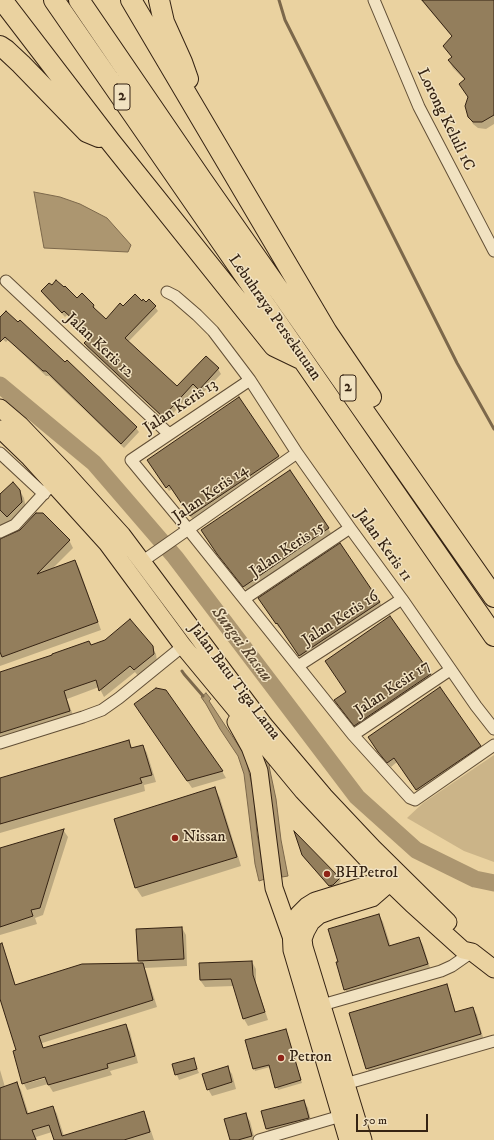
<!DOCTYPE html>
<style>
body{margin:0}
#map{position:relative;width:494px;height:1140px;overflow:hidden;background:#ead2a0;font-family:"IM FELL DW Pica",serif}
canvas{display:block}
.scale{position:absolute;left:356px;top:1114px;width:72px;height:18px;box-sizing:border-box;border:2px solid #352313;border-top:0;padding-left:5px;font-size:12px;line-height:14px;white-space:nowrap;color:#352313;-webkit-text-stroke:3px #f1e2c1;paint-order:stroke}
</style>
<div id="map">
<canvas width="494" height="1140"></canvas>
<div class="scale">50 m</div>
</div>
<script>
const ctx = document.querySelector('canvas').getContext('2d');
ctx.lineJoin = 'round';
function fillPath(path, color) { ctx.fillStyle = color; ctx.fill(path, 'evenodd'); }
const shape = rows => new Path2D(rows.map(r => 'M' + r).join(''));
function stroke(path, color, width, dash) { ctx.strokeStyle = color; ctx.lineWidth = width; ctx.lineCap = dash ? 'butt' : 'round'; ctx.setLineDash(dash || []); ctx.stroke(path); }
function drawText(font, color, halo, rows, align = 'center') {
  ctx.font = font + ' "IM FELL DW Pica",serif'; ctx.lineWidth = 3; ctx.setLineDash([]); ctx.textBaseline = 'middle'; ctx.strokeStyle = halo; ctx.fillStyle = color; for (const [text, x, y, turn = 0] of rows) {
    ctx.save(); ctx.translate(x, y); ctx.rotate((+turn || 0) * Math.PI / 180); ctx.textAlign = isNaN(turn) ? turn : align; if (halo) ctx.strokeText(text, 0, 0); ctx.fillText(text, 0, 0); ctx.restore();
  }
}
fillPath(shape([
 [494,755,494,862,464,851,407,818,423,803]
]), '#cbb488');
const water = shape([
 [34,192,60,197,80,204,107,218,131,245,128,252,44,248,34,192],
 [206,693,211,699,209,701,244,754,246,760,253,789,257,834,265,879,259,881,255,864,244,774,238,756,220,729,206,704,201,697,206,693],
 [268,760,271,764,269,766,276,799,281,840,288,876,282,877,276,842,272,807,263,764,268,760]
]);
fillPath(water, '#ac9670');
stroke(water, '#7c684b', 1);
fillPath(shape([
 [421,0,494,0,494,124,486,129,478,128,473,124,469,117,469,98,460,85,465,80,453,68,449,61,452,58,444,46,453,38],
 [42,292,77,299,82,294,94,306,96,311,106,321,123,307,142,302,155,307,158,311,128,342,177,388,206,357,218,369,221,374,202,394,196,388,166,421,87,348,85,343,87,341,78,331,75,327,77,324,67,315,65,317,45,296],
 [0,316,136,428,139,432,124,448,49,376,46,376,8,340,6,342,0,337],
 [278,456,281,461,193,520,172,489,169,491,151,465],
 [290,471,331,533,247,591,221,558],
 [20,491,24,498,26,509,0,530,0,495],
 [0,540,69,540,73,548,52,569,75,561,79,568,101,630,0,666],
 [380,602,382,607,303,660,280,627,279,628,262,603],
 [91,646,152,647,156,654,157,662,139,677,135,672,104,697,99,687,67,699,74,718,0,742,0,673],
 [412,649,432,680,358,730,338,705],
 [139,711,222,771,226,778,192,788],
 [129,742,133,749,143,746,147,753,156,782,144,785,145,791,0,833,0,779],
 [372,742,480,746,482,751,419,794,397,762,391,767,381,756],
 [215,789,220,798,241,866,142,897,136,888,115,819],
 [64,831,68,837,43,915,35,918,37,924,0,935,0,849],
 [296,835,340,879,341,881,335,887,331,888,304,858],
 [379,915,383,922,391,947,419,938,423,945,431,971,349,997,345,989],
 [182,928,186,935,187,966,144,968,146,971,157,1007,42,1043,44,1049,126,1025,130,1032,138,1063,110,1071,112,1075,53,1092,48,1084,27,1090,24,1084,50,1077,50,1075,24,1082,24,1084,14,1051,17,1051,0,998,0,952,3,951,7,958,16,986,141,964,139,961],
 [252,962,256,969,256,983,268,1020,248,1026,244,1019,234,986,205,987,200,980],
 [446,986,450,993,456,1013,473,1008,477,1015,484,1041,371,1075,367,1068],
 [286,1030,302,1083,278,1090,270,1067,255,1071,247,1041],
 [193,1059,199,1073,179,1080,173,1065],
 [227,1067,232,1074,236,1089,212,1096,208,1089],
 [0,1070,5,1087,17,1084,21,1090,29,1115,53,1107,57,1114,64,1136,143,1112,147,1119,154,1140,55,1140,52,1132,36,1137,37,1140,0,1140],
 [304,1101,308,1108,312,1125,271,1136,267,1129],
 [245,1114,250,1121,255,1140,231,1140]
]), '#0003');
stroke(shape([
 [279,0,285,20,457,363,494,429],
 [182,671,184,674,203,696]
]), '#7c684b', 3);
stroke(shape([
 [0,385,94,463,175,557,357,797,416,850,475,879,494,883]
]), '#ac9670', 17);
const building = shape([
 [422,0,494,0,494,115,482,122,473,122,468,117,465,106,468,97,459,84,465,79,448,60,452,57,443,46,452,36,422,0],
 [56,280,64,287,65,286,77,298,82,293,94,305,93,307,106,319,120,303,123,306,135,294,142,301,143,299,146,302,149,299,156,306,125,338,177,386,206,356,219,368,199,390,193,384,163,417,84,343,87,340,74,326,77,323,64,311,62,313,41,291,49,283,52,285,56,280],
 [6,311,18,322,20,320,65,362,67,360,137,427,121,444,46,371,43,371,5,337,0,342,0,317,6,311],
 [239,397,279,456,190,516,169,485,166,488,147,460,239,397],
 [290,470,329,528,243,587,217,554,201,530,290,470],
 [13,482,20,490,22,502,7,517,0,510,0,494,13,482],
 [36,513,43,513,70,540,37,574,75,560,98,622,2,657,0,652,0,539,20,530,36,513],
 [340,543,380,602,299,656,277,623,276,624,258,598,340,543],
 [390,616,431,674,354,726,334,700,346,692,325,661,390,616],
 [130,619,153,646,154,654,134,670,130,666,99,691,96,680,64,691,70,711,0,733,0,672,52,655,52,654,89,641,91,645,105,640,130,619],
 [440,687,481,746,416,790,394,758,387,763,378,752,368,737,440,687],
 [156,688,166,690,223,771,187,781,134,704,156,688],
 [129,740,131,748,143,745,152,775,140,778,142,783,0,824,0,778,129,740],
 [215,787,237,857,135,888,114,819,215,787],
 [64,829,40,908,31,910,33,916,0,927,0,848,64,829],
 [294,831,340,878,333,885,329,886,302,855,294,831],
 [379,914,389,946,419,937,428,964,344,990,336,962,338,962,328,929,379,914],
 [182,927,184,959,138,961,136,929,182,927],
 [2,943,15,985,82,964,143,963,153,1000,39,1036,43,1048,126,1024,135,1056,107,1064,108,1068,48,1085,45,1077,22,1084,13,1051,16,1050,0,999,0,944,2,943],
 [252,961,253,975,265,1012,243,1019,231,979,200,980,199,963,252,961],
 [447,984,455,1012,473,1007,481,1034,366,1069,349,1013,447,984],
 [286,1029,301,1080,275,1088,269,1065,253,1069,245,1040,286,1029],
 [194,1058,197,1069,175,1075,172,1064,194,1058],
 [228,1066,232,1082,207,1090,202,1074,228,1066],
 [17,1082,27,1114,53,1106,62,1136,144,1111,150,1132,124,1140,54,1140,49,1125,32,1130,36,1140,0,1140,0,1088,17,1082],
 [304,1100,309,1118,266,1129,261,1111,304,1100],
 [246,1113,252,1136,238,1140,230,1140,224,1119,246,1113]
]);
fillPath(building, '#937e5c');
stroke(building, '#352313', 1);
const street = shape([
 [374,0,419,107,494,251],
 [6,281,169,434],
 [167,292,175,296,197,315,213,331,250,380,297,453,350,528,402,599,476,706,494,729],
 [250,380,131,460,188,529,353,735,410,798,415,800,494,745],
 [0,453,44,494],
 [0,532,15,525,57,479],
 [143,561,297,453],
 [244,599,350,528],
 [298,666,402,599],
 [353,735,450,670],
 [0,743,83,717,102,710,119,698,183,646],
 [322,1005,441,971,452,966,472,952],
 [345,1084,494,1041],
 [259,1140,341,1116]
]);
const primary = shape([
 [0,408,20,425,65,472,122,535,264,725,324,796,373,848,448,922],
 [0,429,30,458,107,543,183,646,303,791,383,876,412,904,463,950,472,952,494,969],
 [236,722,250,747,259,771,274,888,291,936],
 [348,1140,292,950,291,928,295,919,299,914,307,906,315,901,373,883,383,876,391,869],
 [363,1140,304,947,303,939,306,931,311,922,319,915,330,911,372,898,395,878]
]);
const highway = shape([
 [2,0,110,141,274,346,301,359],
 [54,0,494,636],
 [79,0,202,180,494,597],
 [131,0,327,332,371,397],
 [159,0,164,22,182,62,188,79],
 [0,46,6,50,21,64,87,132,99,137]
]);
stroke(street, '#624f36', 13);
stroke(primary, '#352313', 19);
stroke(highway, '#352313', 22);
stroke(street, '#f1e2c1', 11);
stroke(primary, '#ead2a0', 17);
stroke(highway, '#ead2a0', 20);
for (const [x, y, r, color] of [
 [175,838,4,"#8f2418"],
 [327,874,4,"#8f2418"],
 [281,1058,4,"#8f2418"]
]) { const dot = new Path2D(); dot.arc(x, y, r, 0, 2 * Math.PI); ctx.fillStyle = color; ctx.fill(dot); stroke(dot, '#f1e2c1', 1.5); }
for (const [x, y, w] of [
 [122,97,16],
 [348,388,16]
]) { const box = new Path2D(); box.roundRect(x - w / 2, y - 13, w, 26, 3); ctx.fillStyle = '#f1e2c1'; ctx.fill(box); stroke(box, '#352313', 1); }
drawText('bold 15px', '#352313', null, [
 ["2",122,97],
 ["2",348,388]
]);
drawText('16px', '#352313', '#f1e2c1', [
 ["Lorong Keluli 1C",445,120,64],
 ["Lebuhraya Persekutuan",274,318,55],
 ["Jalan Keris 12",99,346,43],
 ["Jalan Keris 13",181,407,-34],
 ["Jalan Keris 14",211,494,-35],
 ["Jalan Keris 11",383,546,54],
 ["Jalan Keris 15",288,550,-34],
 ["Jalan Keris 16",341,619,-33],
 ["Jalan Batu Tiga Lama",234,682,53],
 ["Jalan Kesir 17",393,689,-34]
]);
drawText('16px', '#352313', '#f1e2c1', [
 ["Nissan",183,838],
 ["BHPetrol",335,874],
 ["Petron",289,1058]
], 'left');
drawText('italic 17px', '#59462f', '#f1e2c1', [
 ["Sungai Rasau",241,645,53]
]);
</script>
